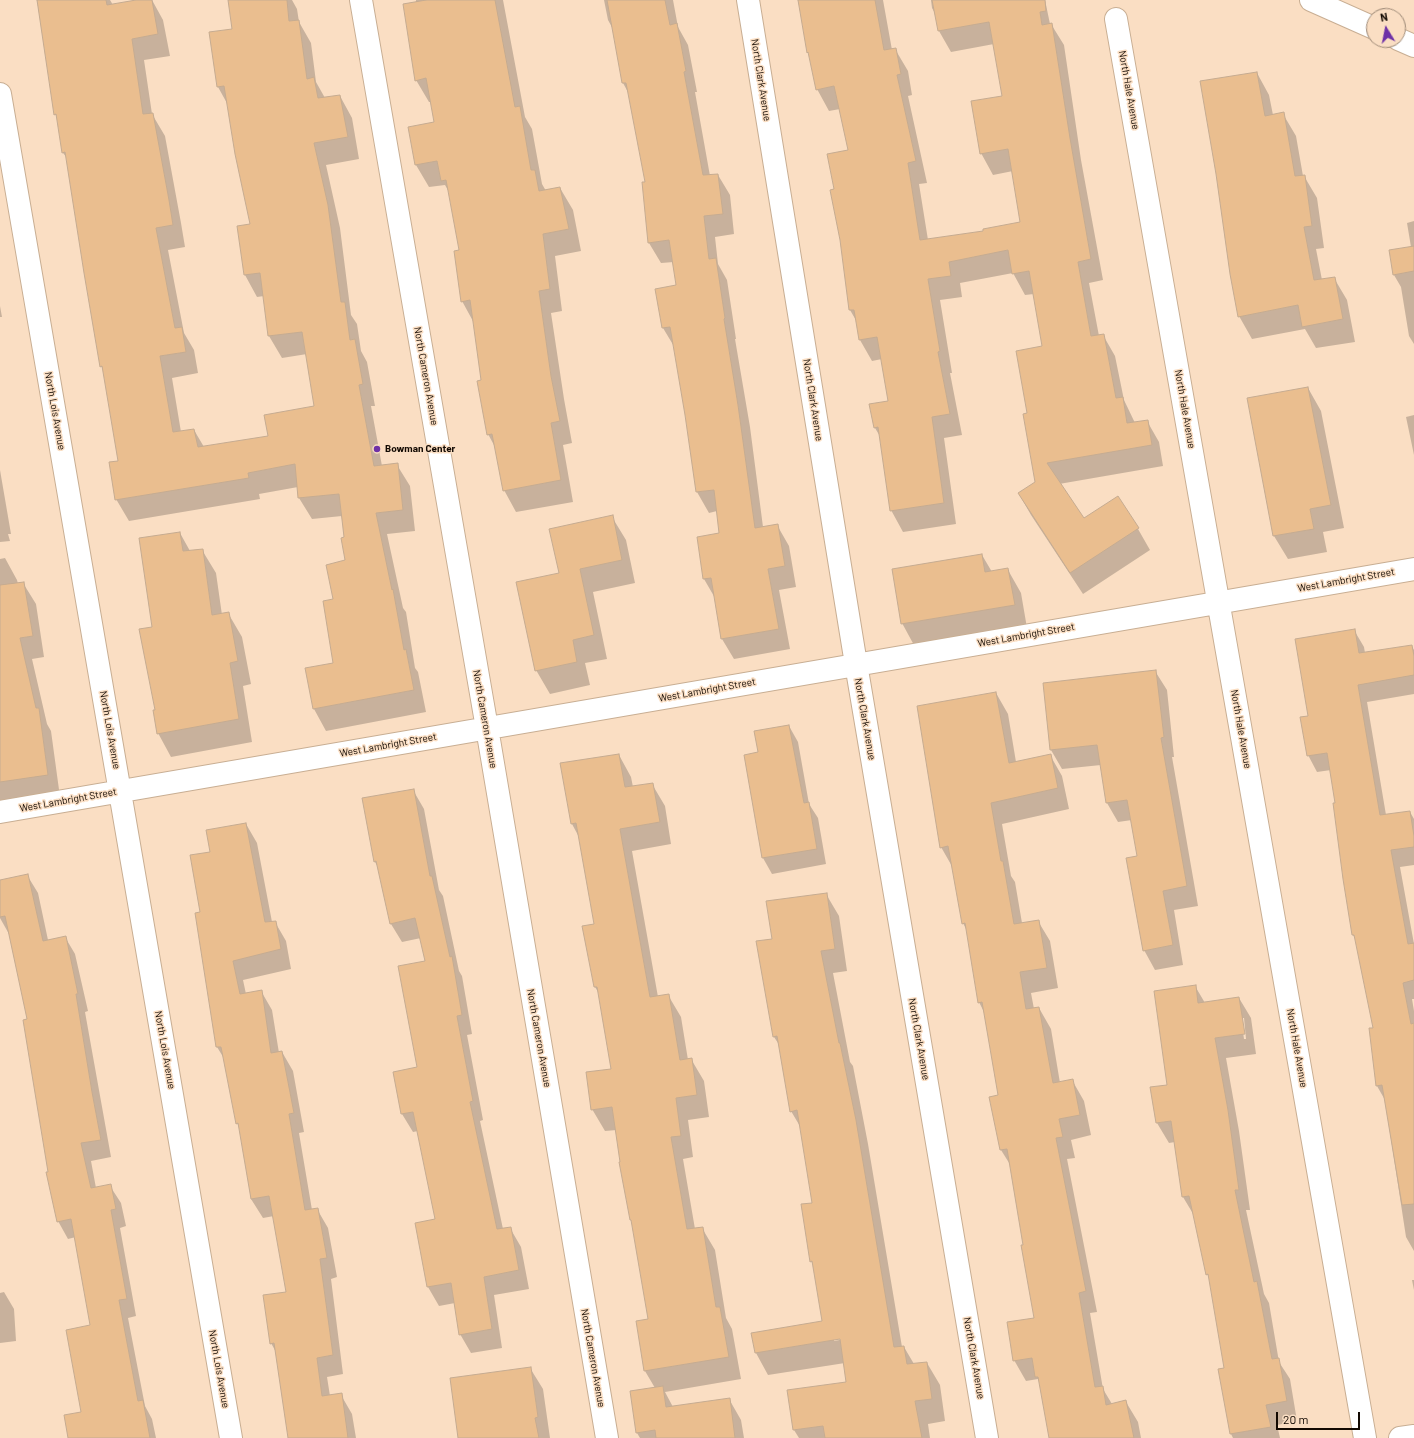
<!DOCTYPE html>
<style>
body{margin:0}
#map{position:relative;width:1414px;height:1438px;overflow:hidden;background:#fadec3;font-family:Barlow,sans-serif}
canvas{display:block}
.north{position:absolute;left:1366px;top:8px;width:40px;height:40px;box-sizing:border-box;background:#fadec3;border:1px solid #9d8976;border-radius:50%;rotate:350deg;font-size:11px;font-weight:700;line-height:16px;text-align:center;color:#120902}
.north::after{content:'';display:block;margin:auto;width:14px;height:18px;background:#6e31a7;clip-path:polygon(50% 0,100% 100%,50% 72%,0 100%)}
.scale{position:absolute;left:1276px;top:1412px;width:84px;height:18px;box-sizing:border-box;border:2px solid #120902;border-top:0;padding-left:5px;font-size:12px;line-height:14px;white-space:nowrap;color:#120902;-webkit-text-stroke:3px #fadec3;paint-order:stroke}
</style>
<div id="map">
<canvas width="1414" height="1438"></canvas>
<div class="north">N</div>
<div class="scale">20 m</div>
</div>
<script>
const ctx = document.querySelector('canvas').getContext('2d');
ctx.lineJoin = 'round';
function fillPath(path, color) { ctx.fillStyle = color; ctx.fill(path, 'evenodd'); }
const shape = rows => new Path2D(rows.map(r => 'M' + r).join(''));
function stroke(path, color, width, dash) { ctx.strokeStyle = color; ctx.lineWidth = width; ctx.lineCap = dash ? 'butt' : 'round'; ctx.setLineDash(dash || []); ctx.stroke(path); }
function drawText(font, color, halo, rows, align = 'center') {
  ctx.font = font + ' Barlow,sans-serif'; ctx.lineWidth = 3; ctx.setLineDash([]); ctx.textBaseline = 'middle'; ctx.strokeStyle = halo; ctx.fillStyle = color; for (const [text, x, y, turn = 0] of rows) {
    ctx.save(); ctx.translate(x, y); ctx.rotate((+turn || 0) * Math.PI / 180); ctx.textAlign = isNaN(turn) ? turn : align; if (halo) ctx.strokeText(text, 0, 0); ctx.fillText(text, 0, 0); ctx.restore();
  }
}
fillPath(shape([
 [37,0,110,0,113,5,142,0,152,0,163,20,170,56,144,60,152,114,165,136,181,223,185,247,168,250,184,333,194,350,198,373,172,378,181,432,194,430,204,447,269,437,316,407,307,354,282,358,269,336,264,296,257,297,245,275,251,225,228,105,218,87,210,33,233,30,229,0,292,0,297,9,299,22,311,43,316,82,325,98,340,96,352,118,359,159,326,165,340,228,351,315,357,324,361,351,367,362,375,406,371,406,382,466,397,465,410,486,415,531,387,534,403,608,406,612,415,668,418,672,426,712,326,731,314,709,306,669,334,664,335,600,347,561,342,516,312,519,299,498,298,487,259,494,260,499,129,521,116,499,119,462,104,371,101,366,67,158,63,153,58,119,55,114],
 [416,0,505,0,503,0,525,117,532,129,542,184,546,191,560,188,573,210,581,251,555,256,562,311,551,313,564,399,572,443,563,445,573,502,516,512,504,490,495,447,488,434,474,323,462,301,460,251,449,192,445,185,429,187,416,165,409,128,436,123,432,102,429,102,416,80],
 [604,0,673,0,678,27,688,45,697,92,695,92,710,176,718,175,730,195,734,234,715,237,718,264,727,280,736,339,735,339,750,427,763,527,777,525,789,546,796,587,779,590,790,649,734,659,722,639,715,598,704,579,698,538,720,534,717,511,709,513,697,492,686,414,675,348,663,328,656,290,678,286,674,262,661,263,649,243,646,183,629,94,623,83,614,31,608,20],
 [800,0,883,0,892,50,895,49,908,71,912,95,908,96,927,183,919,184,928,240,984,232,1022,223,1013,171,993,175,981,153,1003,97,994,44,951,52,939,31,936,15,932,8,931,0,1045,0,1050,24,1051,24,1064,45,1081,160,1103,280,1089,283,1099,336,1103,335,1115,356,1124,400,1135,423,1147,421,1159,442,1163,466,1059,484,1083,520,1138,529,1150,550,1083,594,1031,515,1019,494,1036,482,1028,414,1043,346,1034,294,1025,295,1013,273,960,283,962,297,940,300,952,373,950,373,962,435,944,438,956,524,903,532,891,510,881,438,875,428,889,401,882,359,872,361,860,340,857,322,850,310,841,240,836,190,849,151,840,109,829,111,817,89,810,56,808,52],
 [1257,73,1269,95,1273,115,1283,114,1296,136,1303,176,1304,176,1317,198,1324,248,1316,249,1322,280,1334,278,1347,300,1355,342,1316,348,1305,329,1252,339,1239,316],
 [1414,221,1414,344,1409,336,1401,287,1394,275,1411,247,1407,223],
 [0,306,2,317,0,317],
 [1308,388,1321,411,1344,528,1323,532,1327,552,1288,559,1274,536,1249,399],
 [1414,415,1414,455,1406,417],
 [0,470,11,534,8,534,10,541,0,542],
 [612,517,626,540,635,583,593,592,607,659,585,663,590,685,550,694,536,670,560,574],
 [180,533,190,551,202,550,216,573,222,615,228,613,242,637,251,684,243,686,252,742,171,757,158,733,153,628],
 [982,555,992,572,1008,570,1021,593,1027,628,915,647,902,623],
 [5,558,17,580,18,584,23,583,36,604,44,657,32,659,47,724,51,731,60,797,0,805,0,559],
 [1354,630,1364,647,1365,653,1411,646,1414,650,1414,694,1367,702,1386,815,1410,812,1414,819,1414,865,1400,867,1414,944,1414,999,1412,999,1414,1011,1414,1251,1406,1237,1385,1100,1377,1086,1374,1029,1356,940,1353,935,1331,770,1317,772,1308,755,1309,716],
 [1155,671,1167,690,1174,757,1172,757,1198,906,1174,910,1183,965,1155,970,1144,950,1127,859,1139,857,1132,820,1118,822,1107,803,1101,765,1062,769,1051,750],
 [996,693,1008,714,1016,762,1050,755,1062,776,1069,809,1002,824,1011,876,1015,882,1022,923,1038,921,1050,941,1058,988,1031,993,1034,1009,1039,1008,1051,1029,1060,1083,1072,1080,1084,1101,1091,1135,1071,1140,1075,1158,1067,1159,1097,1312,1090,1313,1103,1389,1112,1404,1126,1402,1138,1422,1141,1438,1050,1438,1041,1385,1038,1379,1026,1381,1014,1360,1035,1319,1025,1245,1011,1166,1001,1150,990,1098,999,1096,984,1012,979,1002,967,931,963,923,953,868,941,847],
 [789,726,798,742,809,804,818,818,826,864,772,874,763,858,745,756,759,753],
 [619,755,631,777,633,787,652,784,665,806,671,844,632,851,658,997,668,995,681,1017,688,1060,691,1059,704,1081,709,1117,688,1120,693,1157,683,1159,695,1229,702,1228,715,1250,726,1318,732,1329,741,1379,665,1392,673,1407,729,1399,741,1420,744,1438,640,1438,637,1433,631,1392,655,1388,645,1371,637,1322,649,1320,633,1224,631,1220,620,1163,621,1162,617,1130,605,1131,592,1109,612,1070,600,995,595,987,595,924,580,839,572,824,562,764],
 [413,790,424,809,439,890,443,896,459,971,462,976,472,1034,467,1035,483,1120,480,1121,503,1229,510,1228,521,1247,529,1289,494,1295,502,1348,471,1353,460,1334,455,1303,439,1306,428,1287,416,1223,437,1219,418,1131,413,1132,402,1114,418,1068,426,962,421,938,402,942,391,924,379,869,375,862],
 [246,824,257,843,272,922,275,922,286,941,291,969,243,980,246,994,261,991,272,1010,279,1053,282,1052,293,1071,304,1132,299,1133,312,1210,317,1209,328,1228,337,1277,331,1279,343,1374,327,1377,330,1396,341,1395,352,1414,356,1438,289,1438,277,1354,271,1343,287,1293,274,1216,263,1218,251,1199,240,1129,237,1123,225,1060,217,1047,201,913,211,853],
 [27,875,38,893,48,940,65,937,75,954,88,1011,85,1012,111,1157,91,1161,96,1188,110,1186,121,1203,126,1226,120,1228,136,1316,128,1318,145,1406,152,1419,156,1438,69,1438,82,1413,91,1326,76,1237,68,1239,58,1221,49,1173,28,1020,9,934,0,918,0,881],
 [826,894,839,916,847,971,833,973,850,1062,853,1066,868,1144,902,1347,904,1347,914,1364,927,1363,940,1385,945,1421,928,1424,930,1438,799,1438,794,1430,847,1382,845,1363,768,1375,756,1353,752,1334,823,1322,813,1265,811,1261,813,1203,801,1128,791,1111,780,1046,774,1037,758,942,773,939],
 [845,1338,845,1339,834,1341,834,1339],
 [1195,986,1205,1003,1239,998,1251,1018,1256,1054,1226,1058,1239,1131,1250,1210,1246,1210,1264,1294,1269,1303,1279,1362,1290,1379,1297,1421,1277,1425,1280,1438,1233,1438,1231,1434,1219,1370,1225,1369,1210,1279,1207,1274,1195,1217,1183,1197,1175,1142,1169,1143,1157,1123,1151,1088,1168,1086],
 [1241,1018,1244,1018,1246,1039,1244,1039],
 [1412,1280,1414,1280,1414,1290],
 [4,1292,14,1309,16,1341,0,1343,0,1293],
 [530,1368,543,1389,550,1438,459,1438]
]), '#0003');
const building = shape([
 [37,0,106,0,107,5,136,0,152,0,158,34,132,39,143,114,153,113,169,200,173,225,156,228,175,328,182,327,186,352,160,356,173,432,194,429,198,447,268,436,264,415,314,406,302,332,268,336,260,273,244,275,237,226,250,224,235,154,224,86,217,87,209,32,232,29,228,0,287,0,289,21,299,20,307,79,314,77,318,98,340,95,348,137,314,143,328,205,341,302,345,302,350,340,355,339,363,384,359,385,374,466,398,463,403,510,376,513,392,590,393,589,404,650,406,649,414,690,313,709,305,668,333,663,323,601,333,599,326,565,345,560,341,538,344,537,339,494,298,498,295,464,248,473,249,478,115,500,109,462,118,461,102,366,100,367,84,273,65,152,62,153,56,114,54,115,37,0],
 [426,0,495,0,515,107,520,106,531,170,535,170,539,191,560,187,569,229,543,234,550,289,539,291,551,376,560,421,551,423,561,480,503,491,492,434,487,435,477,381,481,380,470,300,461,302,454,251,459,250,446,180,441,181,437,161,415,165,408,127,434,122,426,78,415,81,403,4,426,0],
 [607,0,665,0,670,25,677,23,686,71,684,72,703,175,718,174,723,214,704,216,709,259,716,258,725,318,724,319,738,405,755,528,778,524,785,566,768,569,779,629,721,639,711,578,703,579,697,537,719,533,714,490,696,492,685,415,670,327,662,328,655,289,676,285,669,240,648,243,642,182,645,182,626,83,622,83,607,0],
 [798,0,875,0,884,50,896,48,901,74,897,75,916,161,908,163,920,240,983,231,983,229,1020,222,1008,149,980,154,971,101,1002,96,989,22,938,31,932,0,1045,0,1046,11,1040,12,1042,25,1052,23,1070,138,1091,259,1078,262,1091,336,1104,334,1116,398,1123,397,1127,423,1148,420,1152,445,1047,463,1084,518,1118,496,1139,528,1070,573,1018,493,1035,482,1023,414,1027,413,1016,351,1042,346,1029,271,1012,274,1008,250,949,262,951,276,928,279,940,351,938,352,950,414,932,417,944,503,890,511,878,427,874,428,869,404,888,401,877,337,859,340,854,310,849,310,840,240,830,190,834,189,827,154,848,150,834,86,816,90,808,52,807,53,798,0],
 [1257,72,1265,116,1284,112,1295,176,1305,175,1312,226,1304,227,1314,280,1335,277,1343,319,1302,327,1298,305,1238,317,1230,274,1216,174,1200,81,1257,72],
 [1414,246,1414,271,1393,275,1389,250,1414,246],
 [1308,387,1331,505,1310,509,1314,529,1273,536,1247,398,1308,387],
 [613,515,622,560,580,569,594,635,573,640,577,662,535,671,516,582,559,573,549,529,613,515],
 [180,532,183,551,203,549,212,615,229,612,238,661,230,663,239,719,157,734,153,710,155,710,139,629,152,627,139,538,180,532],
 [982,554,985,572,1008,568,1015,605,901,624,892,569,982,554],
 [24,582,33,636,20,638,36,708,39,708,48,775,0,782,0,585,24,582],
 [1355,629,1359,653,1412,645,1414,656,1414,675,1358,685,1380,815,1410,811,1414,836,1414,847,1391,850,1408,944,1414,943,1414,980,1403,983,1411,1024,1414,1023,1414,1204,1402,1205,1382,1085,1376,1086,1369,1028,1373,1028,1354,935,1352,935,1343,879,1333,803,1335,803,1327,753,1307,756,1300,717,1308,716,1295,639,1355,629],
 [1156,670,1164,737,1161,738,1187,886,1163,891,1173,945,1143,951,1126,858,1137,856,1127,800,1106,803,1097,745,1050,750,1043,683,1156,670],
 [996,692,1009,763,1051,754,1058,788,991,803,1001,861,1003,861,1014,924,1039,920,1047,968,1020,972,1026,1009,1039,1007,1053,1083,1073,1079,1080,1115,1059,1119,1063,1137,1056,1138,1086,1291,1079,1293,1095,1387,1103,1386,1106,1405,1126,1400,1134,1438,1049,1438,1038,1377,1035,1377,1032,1358,1013,1361,1007,1322,1034,1318,1021,1245,1023,1245,1007,1149,1000,1150,989,1097,998,1095,982,1002,978,1003,965,923,962,924,948,846,940,848,917,706,996,692],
 [789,725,804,803,809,802,817,849,762,858,744,755,758,752,754,731,789,725],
 [619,754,625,787,653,783,660,822,620,829,650,997,669,994,680,1060,692,1058,697,1095,676,1098,681,1136,671,1137,687,1229,703,1227,716,1307,720,1307,729,1357,644,1371,636,1321,648,1319,631,1220,630,1220,619,1162,620,1162,612,1107,591,1110,586,1072,611,1069,597,987,594,987,582,926,594,924,576,823,571,824,560,763,619,754],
 [414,789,430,876,432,876,450,957,452,956,462,1015,457,1016,473,1101,470,1102,497,1229,511,1227,519,1270,484,1277,492,1329,459,1335,451,1283,427,1287,415,1223,435,1219,413,1112,401,1114,393,1072,417,1067,398,966,425,961,415,918,390,924,376,861,374,862,362,798,414,789],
 [246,823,265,922,276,921,281,949,233,961,240,994,262,990,271,1053,282,1051,294,1113,289,1114,305,1210,318,1208,327,1258,320,1259,333,1355,317,1358,322,1396,342,1393,348,1438,288,1438,274,1343,270,1344,263,1295,286,1292,269,1196,251,1199,238,1123,236,1124,221,1047,216,1047,195,913,200,912,190,855,210,852,206,830,246,823],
 [28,874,43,941,66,936,78,994,76,994,92,1092,101,1140,81,1143,91,1188,111,1184,116,1209,111,1210,127,1299,119,1300,138,1401,143,1400,150,1438,68,1438,64,1415,81,1412,66,1330,90,1325,71,1219,57,1222,46,1172,48,1172,23,1020,27,1019,5,916,0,917,0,880,28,874],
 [827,893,835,949,821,951,839,1043,840,1043,856,1120,894,1347,904,1346,907,1364,927,1362,932,1399,915,1401,922,1438,825,1438,823,1426,793,1430,787,1390,846,1382,840,1339,755,1353,751,1333,822,1321,812,1261,810,1262,801,1204,812,1203,797,1110,790,1112,777,1036,773,1037,756,941,772,939,766,901,827,893],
 [1196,985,1198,1003,1239,997,1245,1034,1215,1038,1228,1110,1239,1190,1235,1190,1254,1282,1257,1281,1272,1359,1279,1358,1287,1401,1266,1405,1271,1427,1230,1434,1218,1369,1224,1368,1208,1274,1206,1275,1189,1196,1182,1197,1171,1121,1156,1123,1150,1087,1167,1085,1154,991,1196,985],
 [531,1367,538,1417,535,1418,539,1438,458,1438,450,1378,531,1367],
 [663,1386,666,1407,730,1398,735,1438,656,1438,655,1430,636,1433,630,1391,663,1386]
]);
fillPath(building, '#eabe8f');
stroke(building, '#c5ab91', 1);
const minor = shape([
 [361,0,487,728,607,1438],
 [748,0,856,664,987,1438],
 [1116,19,1365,1438],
 [0,94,231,1438],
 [0,812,1414,569],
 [1400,1438,1414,1436]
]);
const major = shape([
 [1311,0,1374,28],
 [1398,39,1414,46]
]);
stroke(minor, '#c8ae93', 24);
stroke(major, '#c8ae93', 24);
stroke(minor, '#fff', 22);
stroke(major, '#fff', 22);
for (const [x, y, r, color] of [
 [377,449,4,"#6e31a7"]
]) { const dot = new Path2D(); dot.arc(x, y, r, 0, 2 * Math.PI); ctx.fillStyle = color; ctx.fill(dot); stroke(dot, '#fadec3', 1.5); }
drawText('10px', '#120902', '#fadec3', [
 ["North Clark Avenue",761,80,81],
 ["North Hale Avenue",1129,90,80],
 ["North Cameron Avenue",426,376,80],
 ["North Clark Avenue",813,400,81],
 ["North Hale Avenue",1185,409,80],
 ["North Lois Avenue",55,411,80],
 ["West Lambright Street",1346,580,-10],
 ["West Lambright Street",1026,635,-10],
 ["West Lambright Street",707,690,-10],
 ["North Cameron Avenue",485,719,80],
 ["North Clark Avenue",865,719,80],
 ["North Hale Avenue",1241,729,80],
 ["North Lois Avenue",110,730,80],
 ["West Lambright Street",388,745,-10],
 ["West Lambright Street",68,800,-10],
 ["North Cameron Avenue",539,1038,80],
 ["North Clark Avenue",919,1039,80],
 ["North Hale Avenue",1297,1048,80],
 ["North Lois Avenue",165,1050,80],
 ["North Cameron Avenue",593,1358,80],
 ["North Clark Avenue",974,1358,80],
 ["North Lois Avenue",219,1369,80]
]);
drawText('bold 10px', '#120902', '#fadec3', [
 ["Bowman Center",385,449]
], 'left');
</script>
